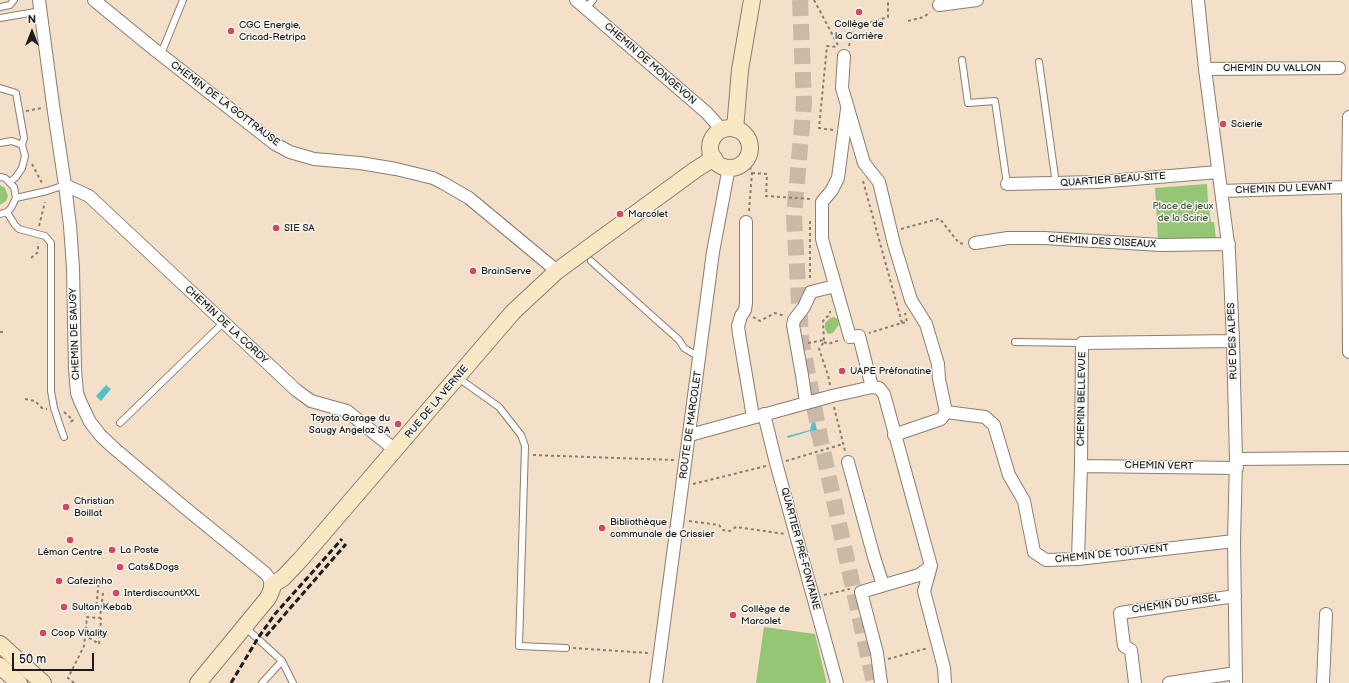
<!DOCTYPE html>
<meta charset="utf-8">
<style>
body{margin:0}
#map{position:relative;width:1349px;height:683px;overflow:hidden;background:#f4e0c8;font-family:"Balsamiq Sans",sans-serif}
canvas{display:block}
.north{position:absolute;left:12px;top:12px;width:40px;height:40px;-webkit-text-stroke:3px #f6f6f2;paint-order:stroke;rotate:0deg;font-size:11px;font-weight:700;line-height:16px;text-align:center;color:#1c1c1c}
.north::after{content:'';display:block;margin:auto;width:14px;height:18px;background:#1c1c1c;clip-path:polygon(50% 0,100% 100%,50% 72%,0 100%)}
.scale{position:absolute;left:12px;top:653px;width:82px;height:18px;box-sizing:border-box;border:2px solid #1c1c1c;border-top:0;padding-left:5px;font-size:12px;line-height:14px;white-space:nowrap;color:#1c1c1c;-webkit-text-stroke:3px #f6f6f2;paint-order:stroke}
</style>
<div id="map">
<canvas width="1349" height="683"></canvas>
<div class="north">N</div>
<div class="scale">50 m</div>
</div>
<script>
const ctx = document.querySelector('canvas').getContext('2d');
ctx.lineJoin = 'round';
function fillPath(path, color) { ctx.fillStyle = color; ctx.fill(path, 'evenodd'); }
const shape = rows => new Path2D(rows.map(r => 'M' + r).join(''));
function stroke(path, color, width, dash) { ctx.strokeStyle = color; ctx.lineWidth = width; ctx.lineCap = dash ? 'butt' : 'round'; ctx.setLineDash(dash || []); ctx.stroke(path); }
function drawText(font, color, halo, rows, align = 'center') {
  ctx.font = font + ' "Balsamiq Sans",sans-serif'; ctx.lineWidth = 3; ctx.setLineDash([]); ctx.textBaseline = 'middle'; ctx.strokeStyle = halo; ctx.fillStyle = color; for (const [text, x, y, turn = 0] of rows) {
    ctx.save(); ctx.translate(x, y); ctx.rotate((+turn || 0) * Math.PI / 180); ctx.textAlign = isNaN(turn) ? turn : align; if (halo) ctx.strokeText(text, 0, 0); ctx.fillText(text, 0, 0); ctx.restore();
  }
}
fillPath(shape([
 [1207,184,1208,202,1211,222,1214,222,1216,239,1158,240,1155,188],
 [0,185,5,188,8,196,6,201,0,205],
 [834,317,838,319,839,324,838,326,833,333,828,334,825,329,825,323,830,318],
 [764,627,815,634,826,680,826,683,756,683]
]), '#94c676');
fillPath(shape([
 [106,385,111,389,101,401,96,396],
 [815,421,817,430,815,438,812,438,810,431,788,438,787,436,810,430,812,422]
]), '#55c2cb');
stroke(shape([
 [800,0,804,103,794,216,801,338,820,437,874,683]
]), '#c9b9a6', 16, [16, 8]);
const lane = shape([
 [0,7,10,5,14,0],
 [586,8,593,0],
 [0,18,41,11],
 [161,54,183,0],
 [962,60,968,103,995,101,1007,184],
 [1039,62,1056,184],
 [0,88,16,93,24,138,22,145],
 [0,143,12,141,22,145,25,156,22,168,16,177,10,182],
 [0,177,5,178,14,187,16,198,11,208,7,212,0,214],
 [16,198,47,191,65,185],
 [7,212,15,225,19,229,45,236,51,243,51,326],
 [591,261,679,340,684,348,694,354,700,355],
 [1015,342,1082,343],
 [457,377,499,407,521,435,525,446,519,646,566,648],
 [120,423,223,323],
 [60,426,64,437],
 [245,627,282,661,293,683],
 [262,683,282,661]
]);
const street = shape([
 [39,0,53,105,65,185,70,226,73,268,75,369,77,393,80,401,90,422,101,436,115,449,184,507,265,573,269,578,272,585],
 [94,0,155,50,275,144,290,152,314,159,360,163,396,169,433,178,443,183,469,198,557,271],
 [576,0,707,113,722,130],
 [1198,0,1205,69,1229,251,1233,341,1236,459,1234,541,1236,683],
 [939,5,977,0],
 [844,56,842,88,864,163,879,182,894,244,911,300,926,324,938,364,939,379,946,412,941,419,894,435],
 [1205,69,1339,68],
 [847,109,838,178,832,190,822,202,822,239,850,337,859,336,872,387],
 [1007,184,1098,182,1218,172],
 [65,185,89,196,296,390,311,401,347,411,395,450],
 [1348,187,1349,117],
 [1221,191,1348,187,1349,352],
 [746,222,746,303,745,310,741,316,738,326,739,334,753,417],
 [975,243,1008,238,1044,238,1161,245,1229,244],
 [808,402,805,396,802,375,793,325,794,320,804,307,811,292,835,286],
 [946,412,985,417,994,425,1009,475,1024,501,1034,552,1046,560,1078,559,1234,541],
 [764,414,776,463,837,683],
 [690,435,832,396,872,387,879,388,884,394,931,566,924,591,944,668,945,683],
 [1236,459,1349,458],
 [848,462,874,557,883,585],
 [1081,466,1237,468],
 [1078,559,1081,466,1082,343,1233,341],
 [656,683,713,252,729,167],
 [881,683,877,653,861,592,919,575,931,566],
 [1135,683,1131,650,1124,646,1120,613,1235,596],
 [1169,683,1236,673],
 [1323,683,1326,614]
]);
const secondary = shape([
 '710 148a20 20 0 1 1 40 0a20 20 0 1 1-40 0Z',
 [735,129,740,70,752,0],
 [0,644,43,683],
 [0,666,19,683],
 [198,683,268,598,272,589,272,585,283,578,301,559,513,312,557,271,695,170,714,158]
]);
stroke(lane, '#887e72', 8);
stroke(street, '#887e72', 14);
stroke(secondary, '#887e72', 18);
stroke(shape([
 [814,0,839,47],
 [908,21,924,17,930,12],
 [849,46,853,30,855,27,888,17,888,0],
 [26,111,42,108],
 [833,130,819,128,827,46,838,47],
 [32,164,42,183],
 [752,173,767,174,766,196,811,199],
 [863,181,902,323,869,333],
 [749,211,752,173,750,167],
 [810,221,810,281],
 [39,226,45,202],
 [901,229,938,219,940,219,959,243,964,244],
 [31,258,38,252,38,243],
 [753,317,760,321,775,313,785,316],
 [902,323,907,322,905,313],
 [0,332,3,332],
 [824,342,828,344,840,340],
 [808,343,824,340],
 [830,385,828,375,819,349,824,342,823,321,830,314,830,311],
 [25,399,35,401,42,408,47,409],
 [834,407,845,451],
 [64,412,73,420,68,424],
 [533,455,674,460],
 [786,461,843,444],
 [693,484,766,466],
 [689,521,719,525,723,530,730,531,736,527,785,534],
 [824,595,850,589],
 [96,611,99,578],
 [79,631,99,644,101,618],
 [573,648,649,653],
 [888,659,928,648],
 [74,683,68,678,84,646,87,617,100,618,103,593]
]), '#887e72', 2, [3, 3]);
stroke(lane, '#fff', 6);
stroke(street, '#fff', 12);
stroke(secondary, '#fae7c3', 16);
stroke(shape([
 [266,636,346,544],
 [231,683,258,638,275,614,342,539]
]), '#1c1c1c', 3, [6, 3]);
const laneBridge = shape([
 [51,326,51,391,54,408,60,426]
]);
stroke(laneBridge, '#887e72', 8, []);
stroke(laneBridge, '#fff', 6);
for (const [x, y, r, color] of [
 [859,12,4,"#d1495b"],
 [231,31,4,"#d1495b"],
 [1223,124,4,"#d1495b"],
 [620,214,4,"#d1495b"],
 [276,228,4,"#d1495b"],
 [473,271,4,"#d1495b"],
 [842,371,4,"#d1495b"],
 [398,424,4,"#d1495b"],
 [66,507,4,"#d1495b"],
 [602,528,4,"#d1495b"],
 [70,540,4,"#d1495b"],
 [112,550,4,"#d1495b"],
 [120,567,4,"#d1495b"],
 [59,581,4,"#d1495b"],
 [116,593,4,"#d1495b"],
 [64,607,4,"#d1495b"],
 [733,615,4,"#d1495b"],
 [43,633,4,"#d1495b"]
]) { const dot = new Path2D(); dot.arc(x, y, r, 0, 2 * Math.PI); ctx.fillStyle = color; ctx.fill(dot); stroke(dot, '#f6f6f2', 1.5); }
drawText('10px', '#1c1c1c', '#f6f6f2', [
 ["Collège de",859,24,"center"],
 ["la Carrière",859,36,"center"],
 ["CGC Energie,",239,25],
 ["Cricad-Retripa",239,37],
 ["Scierie",1231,124],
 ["Marcolet",628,214],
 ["SIE SA",284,228],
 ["BrainServe",481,271],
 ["UAPE Préfonatine",850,371],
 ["Toyota Garage du",390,418,"right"],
 ["Saugy Angeloz SA",390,430,"right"],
 ["Christian",74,501],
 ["Boillat",74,513],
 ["Bibliothèque",610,522],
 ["communale de Crissier",610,534],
 ["La Poste",120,550],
 ["Léman Centre",70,552,"center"],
 ["Cats&Dogs",128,567],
 ["Cafezinho",67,581],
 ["InterdiscountXXL",124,593],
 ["Sultan Kebab",72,607],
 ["Collège de",741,609],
 ["Marcolet",741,621],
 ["Coop Vitality",51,633]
], 'left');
drawText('10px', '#1c1c1c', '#f6f6f2', [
 ["CHEMIN DE MONGEVON",650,64,41],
 ["CHEMIN DU VALLON",1272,68],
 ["CHEMIN DE LA GOTTRAUSE",225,104,37],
 ["QUARTIER BEAU-SITE",1113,180,-4],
 ["CHEMIN DU LEVANT",1284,189,-2],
 ["CHEMIN DES OISEAUX",1102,242,3],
 ["CHEMIN DE LA CORDY",226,325,43],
 ["CHEMIN DE SAUGY",75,334,-92],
 ["RUE DES ALPES",1233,341,-92],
 ["CHEMIN BELLEVUE",1082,399,-89],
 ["RUE DE LA VERNIE",437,402,-50],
 ["ROUTE DE MARCOLET",691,425,-82],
 ["CHEMIN VERT",1159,466,1],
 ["QUARTIER PRÉ-FONTAINE",800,549,75],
 ["CHEMIN DE TOUT-VENT",1112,554,-6],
 ["CHEMIN DU RISEL",1176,604,-8]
]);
drawText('10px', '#46583c', '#f6f6f2', [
 ["Place de jeux",1183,206],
 ["de la Scirie",1183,218]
]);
</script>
